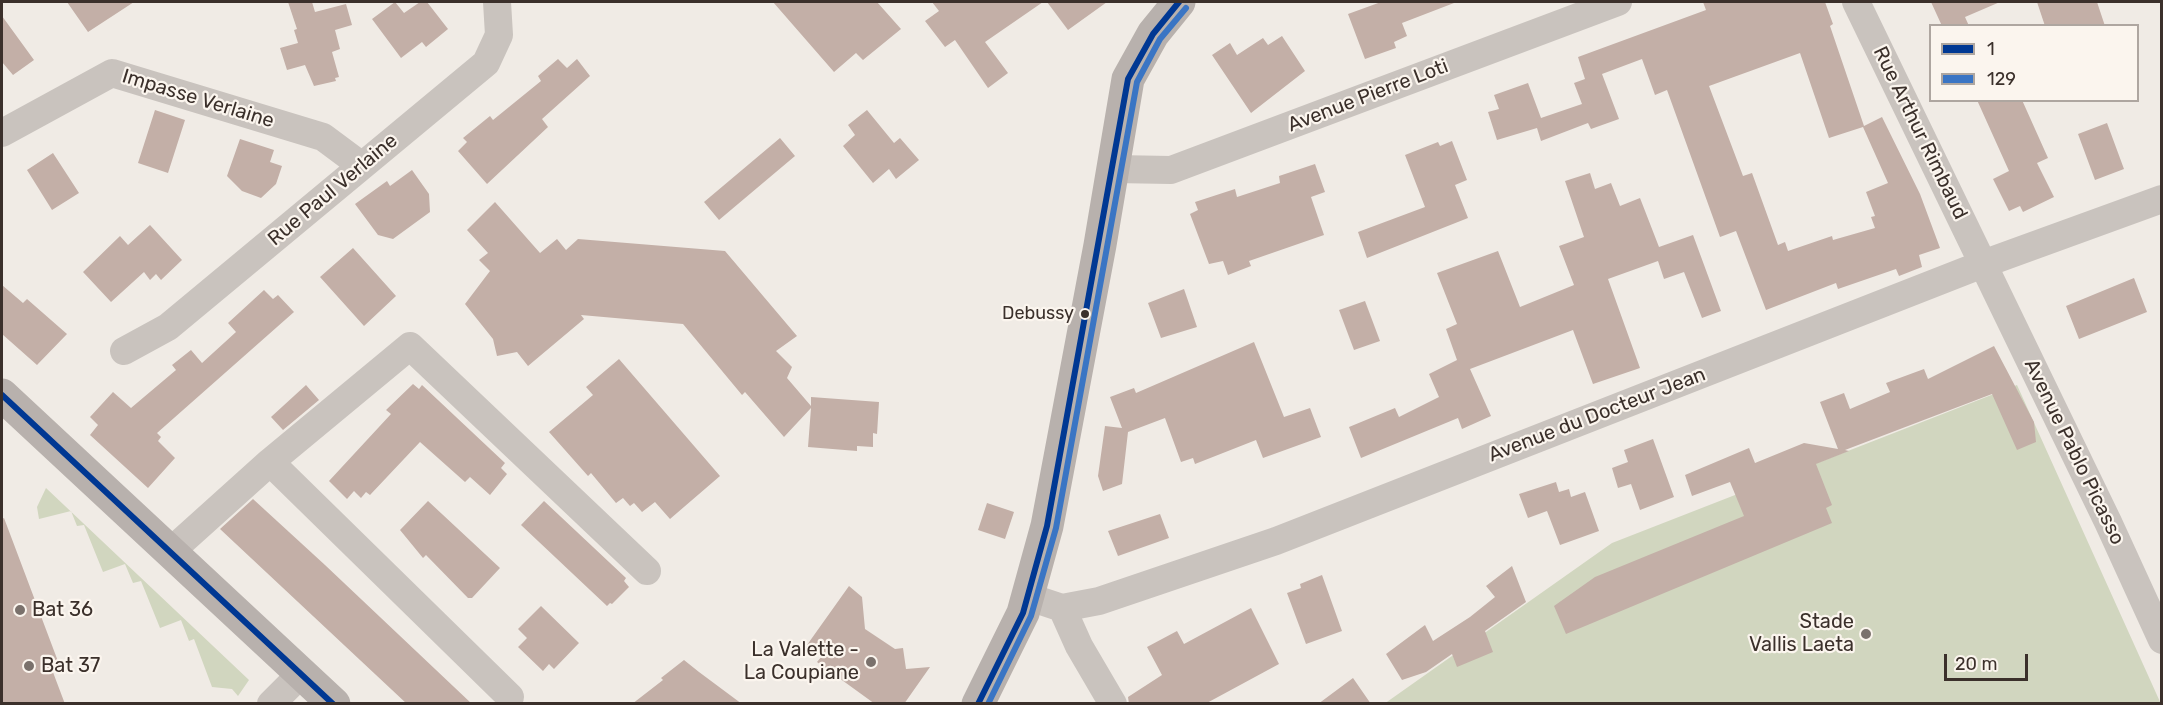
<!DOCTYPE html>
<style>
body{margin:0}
#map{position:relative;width:2163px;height:705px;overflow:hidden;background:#f0ebe5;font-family:Rubik,sans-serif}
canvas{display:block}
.frame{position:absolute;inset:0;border:3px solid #3b302b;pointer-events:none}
.legend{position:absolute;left:1929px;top:24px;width:210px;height:78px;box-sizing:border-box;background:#fbf5ee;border:2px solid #aea6a0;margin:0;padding:8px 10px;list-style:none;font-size:18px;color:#3b302b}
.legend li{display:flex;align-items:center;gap:12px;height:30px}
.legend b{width:30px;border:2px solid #aea6a0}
.scale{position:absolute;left:1944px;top:654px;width:84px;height:27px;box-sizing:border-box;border:3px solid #3b302b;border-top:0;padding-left:8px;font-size:18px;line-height:21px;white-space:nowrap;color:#3b302b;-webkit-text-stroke:4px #fbf5ee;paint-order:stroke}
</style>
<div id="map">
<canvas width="2163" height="705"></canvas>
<div class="frame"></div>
<ul class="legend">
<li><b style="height:8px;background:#003893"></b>1</li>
<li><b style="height:8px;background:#3a75c4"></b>129</li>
</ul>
<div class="scale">20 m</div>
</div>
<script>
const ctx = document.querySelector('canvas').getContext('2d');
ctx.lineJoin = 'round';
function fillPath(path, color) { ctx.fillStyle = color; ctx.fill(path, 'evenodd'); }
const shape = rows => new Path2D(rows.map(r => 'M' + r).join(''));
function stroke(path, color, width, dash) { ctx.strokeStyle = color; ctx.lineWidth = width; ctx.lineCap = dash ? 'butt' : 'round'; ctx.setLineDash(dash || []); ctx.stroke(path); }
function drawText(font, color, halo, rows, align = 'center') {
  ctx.font = font + ' Rubik,sans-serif'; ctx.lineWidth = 4.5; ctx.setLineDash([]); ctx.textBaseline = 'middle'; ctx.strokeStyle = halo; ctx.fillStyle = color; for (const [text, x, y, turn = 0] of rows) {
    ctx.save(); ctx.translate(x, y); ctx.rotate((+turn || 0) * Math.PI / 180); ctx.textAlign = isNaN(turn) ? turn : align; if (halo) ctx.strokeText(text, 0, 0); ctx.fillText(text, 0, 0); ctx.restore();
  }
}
fillPath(shape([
 [2017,385,2161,704,1384,704,1612,543],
 [46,488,249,680,238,696,232,689,212,687,194,639,189,641,181,620,160,628,141,581,133,583,125,564,103,572,84,525,77,526,71,511,39,519,37,507]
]), '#d1d6bf');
fillPath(shape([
 [67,2,134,2,88,32],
 [288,2,312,2,315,12,346,4,352,25,335,30,340,49,332,52,339,77,335,78,336,81,314,86,305,65,287,70,280,48,298,43,294,30,297,29],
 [395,2,404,13,420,2,427,2,448,29,426,47,422,42,401,58,372,19],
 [773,2,877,2,901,29,863,60,856,53,834,72],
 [932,2,1043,2,985,42,1008,73,988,88,955,40,945,47,925,21,939,11],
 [1047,2,1107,2,1068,30],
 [1381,2,1454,2,1454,3,1402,23,1407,36,1394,42,1396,48,1365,59,1348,14],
 [1703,2,1825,2,1833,24,1830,26,1864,126,1882,117,1920,194,1940,248,1919,255,1922,267,1899,276,1896,269,1838,289,1836,283,1766,310,1736,231,1720,237,1667,90,1655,95,1642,59,1602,74,1619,119,1591,129,1588,123,1541,141,1537,128,1497,140,1488,112,1499,109,1494,95,1528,83,1541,118,1582,104,1574,83,1585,79,1578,57,1706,10],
 [1800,53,1829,138,1863,127,1888,183,1866,192,1875,216,1871,217,1875,228,1833,240,1832,236,1788,251,1785,242,1778,245,1752,173,1743,176,1709,86],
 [1931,2,2000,2,1965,17,1969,26,1942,26],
 [2037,2,2097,2,2105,26,2045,26],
 [2,16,34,60,13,75,2,62],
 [1282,36,1305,71,1251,113,1212,55,1230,43,1237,55,1263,38,1268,45],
 [558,59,567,68,577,59,590,76,542,119,548,127,487,184,458,151,467,142,463,138,490,116,493,120,541,81,538,76],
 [1977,100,2022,100,2048,158,2037,163,2054,197,2023,212,2020,206,2009,211,1993,179,2009,171],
 [155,110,185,120,168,173,138,163],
 [867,110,894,143,900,138,919,160,896,179,889,169,873,183,843,146,855,135,848,125],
 [2107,123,2124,169,2095,180,2078,134],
 [780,138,795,156,719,220,704,202],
 [240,139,274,150,270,162,282,166,276,184,261,198,242,191,227,176],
 [1452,141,1467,180,1455,185,1468,218,1367,258,1358,232,1425,207,1405,155,1438,142,1440,146],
 [53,153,79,193,52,210,27,170],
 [1315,164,1325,192,1311,197,1324,235,1249,261,1251,266,1228,275,1223,261,1209,264,1190,214,1198,210,1195,202,1235,189,1237,197,1280,183,1279,176],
 [412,170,429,194,430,212,393,239,378,235,355,204,387,181,390,186],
 [1590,173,1595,189,1611,183,1620,206,1640,198,1659,247,1693,235,1721,311,1702,318,1684,272,1664,279,1658,261,1608,279,1640,368,1593,384,1573,330,1470,369,1491,416,1462,429,1458,418,1361,458,1349,427,1395,408,1399,417,1439,397,1429,374,1457,360,1446,329,1457,324,1437,273,1498,251,1520,307,1574,285,1559,246,1584,237,1565,181],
 [495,202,540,253,557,239,566,250,578,239,725,251,797,336,776,351,792,367,787,378,811,406,811,397,879,402,877,434,873,433,873,447,857,446,857,451,808,447,811,408,784,437,745,392,742,395,683,324,581,315,584,319,528,366,517,352,497,356,493,339,465,304,490,271,479,260,488,253,467,230],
 [150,225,182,260,161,280,156,274,150,280,144,272,111,302,83,272,120,236,128,245],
 [353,248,396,296,364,326,320,277],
 [2134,278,2147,312,2079,339,2066,306],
 [2,285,23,303,27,299,67,334,37,365,2,334],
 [1184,289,1197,327,1161,338,1148,303],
 [264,290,273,299,278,295,294,312,157,433,161,437,158,441,175,458,148,488,90,435,98,425,90,417,113,392,131,408,176,370,172,365,191,350,202,363,236,332,228,323],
 [1365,301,1380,341,1354,350,1339,310],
 [1254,342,1284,417,1310,408,1321,437,1263,458,1256,440,1195,464,1193,458,1181,462,1165,418,1128,432,1122,484,1103,491,1098,476,1105,426,1122,428,1110,397,1134,388,1136,393],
 [1994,346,2034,422,2036,442,2017,450,1992,394,1845,450,1849,451,1816,464,1832,505,1826,508,1832,523,1566,634,1554,606,1595,577,1744,516,1730,482,1692,496,1685,475,1749,448,1755,463,1804,443,1838,449,1820,402,1844,393,1850,409,1890,392,1886,383,1924,369,1928,379],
 [619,359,720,476,670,519,655,502,642,512,634,503,630,506,623,498,616,503,591,473,588,476,549,432,593,395,586,387],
 [413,384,419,389,422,385,505,463,501,468,507,474,490,495,470,477,465,482,420,442,370,495,366,492,361,498,354,491,347,499,329,481,391,414,386,410],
 [306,385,319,400,283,430,271,417],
 [1653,439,1674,497,1640,510,1631,484,1618,488,1612,468,1628,462,1624,450],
 [1556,482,1559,492,1569,489,1571,497,1585,492,1599,531,1560,545,1547,511,1528,518,1519,494],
 [253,499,325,565,472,704,407,704,220,529],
 [428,501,500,568,472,598,468,598,426,555,423,558,400,530],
 [544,501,626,578,624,581,629,587,612,604,610,603,607,606,521,525],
 [987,503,1014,512,1005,539,978,530],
 [1160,514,1169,538,1118,556,1108,531],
 [4,518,59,664,51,667,65,704,2,704,2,519],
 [1512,566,1526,602,1485,631,1493,652,1457,667,1452,654,1426,672,1402,680,1386,654,1425,625,1433,641,1470,617,1495,597,1486,586],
 [1322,575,1342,631,1306,644,1287,593,1301,588,1300,584],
 [849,586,862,597,865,629,895,649,903,648,906,669,930,667,904,704,875,704,817,662,822,656,807,645],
 [541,606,579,643,554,669,549,664,543,671,518,647,527,638,518,629],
 [1251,608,1279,664,1205,704,1129,704,1128,697,1162,675,1147,647,1177,631,1184,644],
 [684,660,699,672,742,704,632,704,663,680,661,678],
 [1353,678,1371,704,1318,704]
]), '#c3afa7');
stroke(shape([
 [1856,2,2108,522,2162,640],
 [2,133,112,73,323,137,362,166],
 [1114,169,1171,170,1618,2],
 [124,351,168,327,486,63,499,35,497,2],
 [270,462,510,697],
 [170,552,270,462,410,346,647,571],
 [1029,597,1062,608,1099,601,1276,541,1983,264,2162,199],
 [1062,608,1079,646,1113,704],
 [271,704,302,673]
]), '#c9c3be', 28);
stroke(shape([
 [2,395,334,704],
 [978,704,1023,613,1047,526,1100,245,1128,79,1153,34,1179,2]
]), '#b8b1ad', 33);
stroke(shape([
 [2,395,333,704],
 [978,704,1023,613,1047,526,1128,79,1153,34,1179,2]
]), '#003893', 6);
stroke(shape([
 [988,704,1031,616,1056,528,1137,82,1160,39,1186,8]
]), '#3a75c4', 6);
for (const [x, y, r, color] of [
 [1085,314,5,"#3b302b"],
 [20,610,6,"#7a716c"],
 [1866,634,6,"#7a716c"],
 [871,662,6,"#7a716c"],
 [29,666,6,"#7a716c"]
]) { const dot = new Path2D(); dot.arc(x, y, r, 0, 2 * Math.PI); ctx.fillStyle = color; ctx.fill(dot); stroke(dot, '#fbf5ee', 2); }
drawText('18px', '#3b302b', '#fbf5ee', [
 ["Debussy",1074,314]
], 'right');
drawText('20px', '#3b302b', '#fbf5ee', [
 ["Avenue Pierre Loti",1368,96,-21],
 ["Impasse Verlaine",198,99,17],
 ["Rue Arthur Rimbaud",1920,133,64],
 ["Rue Paul Verlaine",333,190,-40],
 ["Avenue du Docteur Jean",1597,415,-21],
 ["Avenue Pablo Picasso",2074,452,64]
]);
drawText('20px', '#3b302b', '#fbf5ee', [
 ["Bat 36",32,610],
 ["Stade",1854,622,"right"],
 ["Vallis Laeta",1854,645,"right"],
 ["La Valette -",859,650,"right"],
 ["La Coupiane",859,673,"right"],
 ["Bat 37",41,666]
], 'left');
</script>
